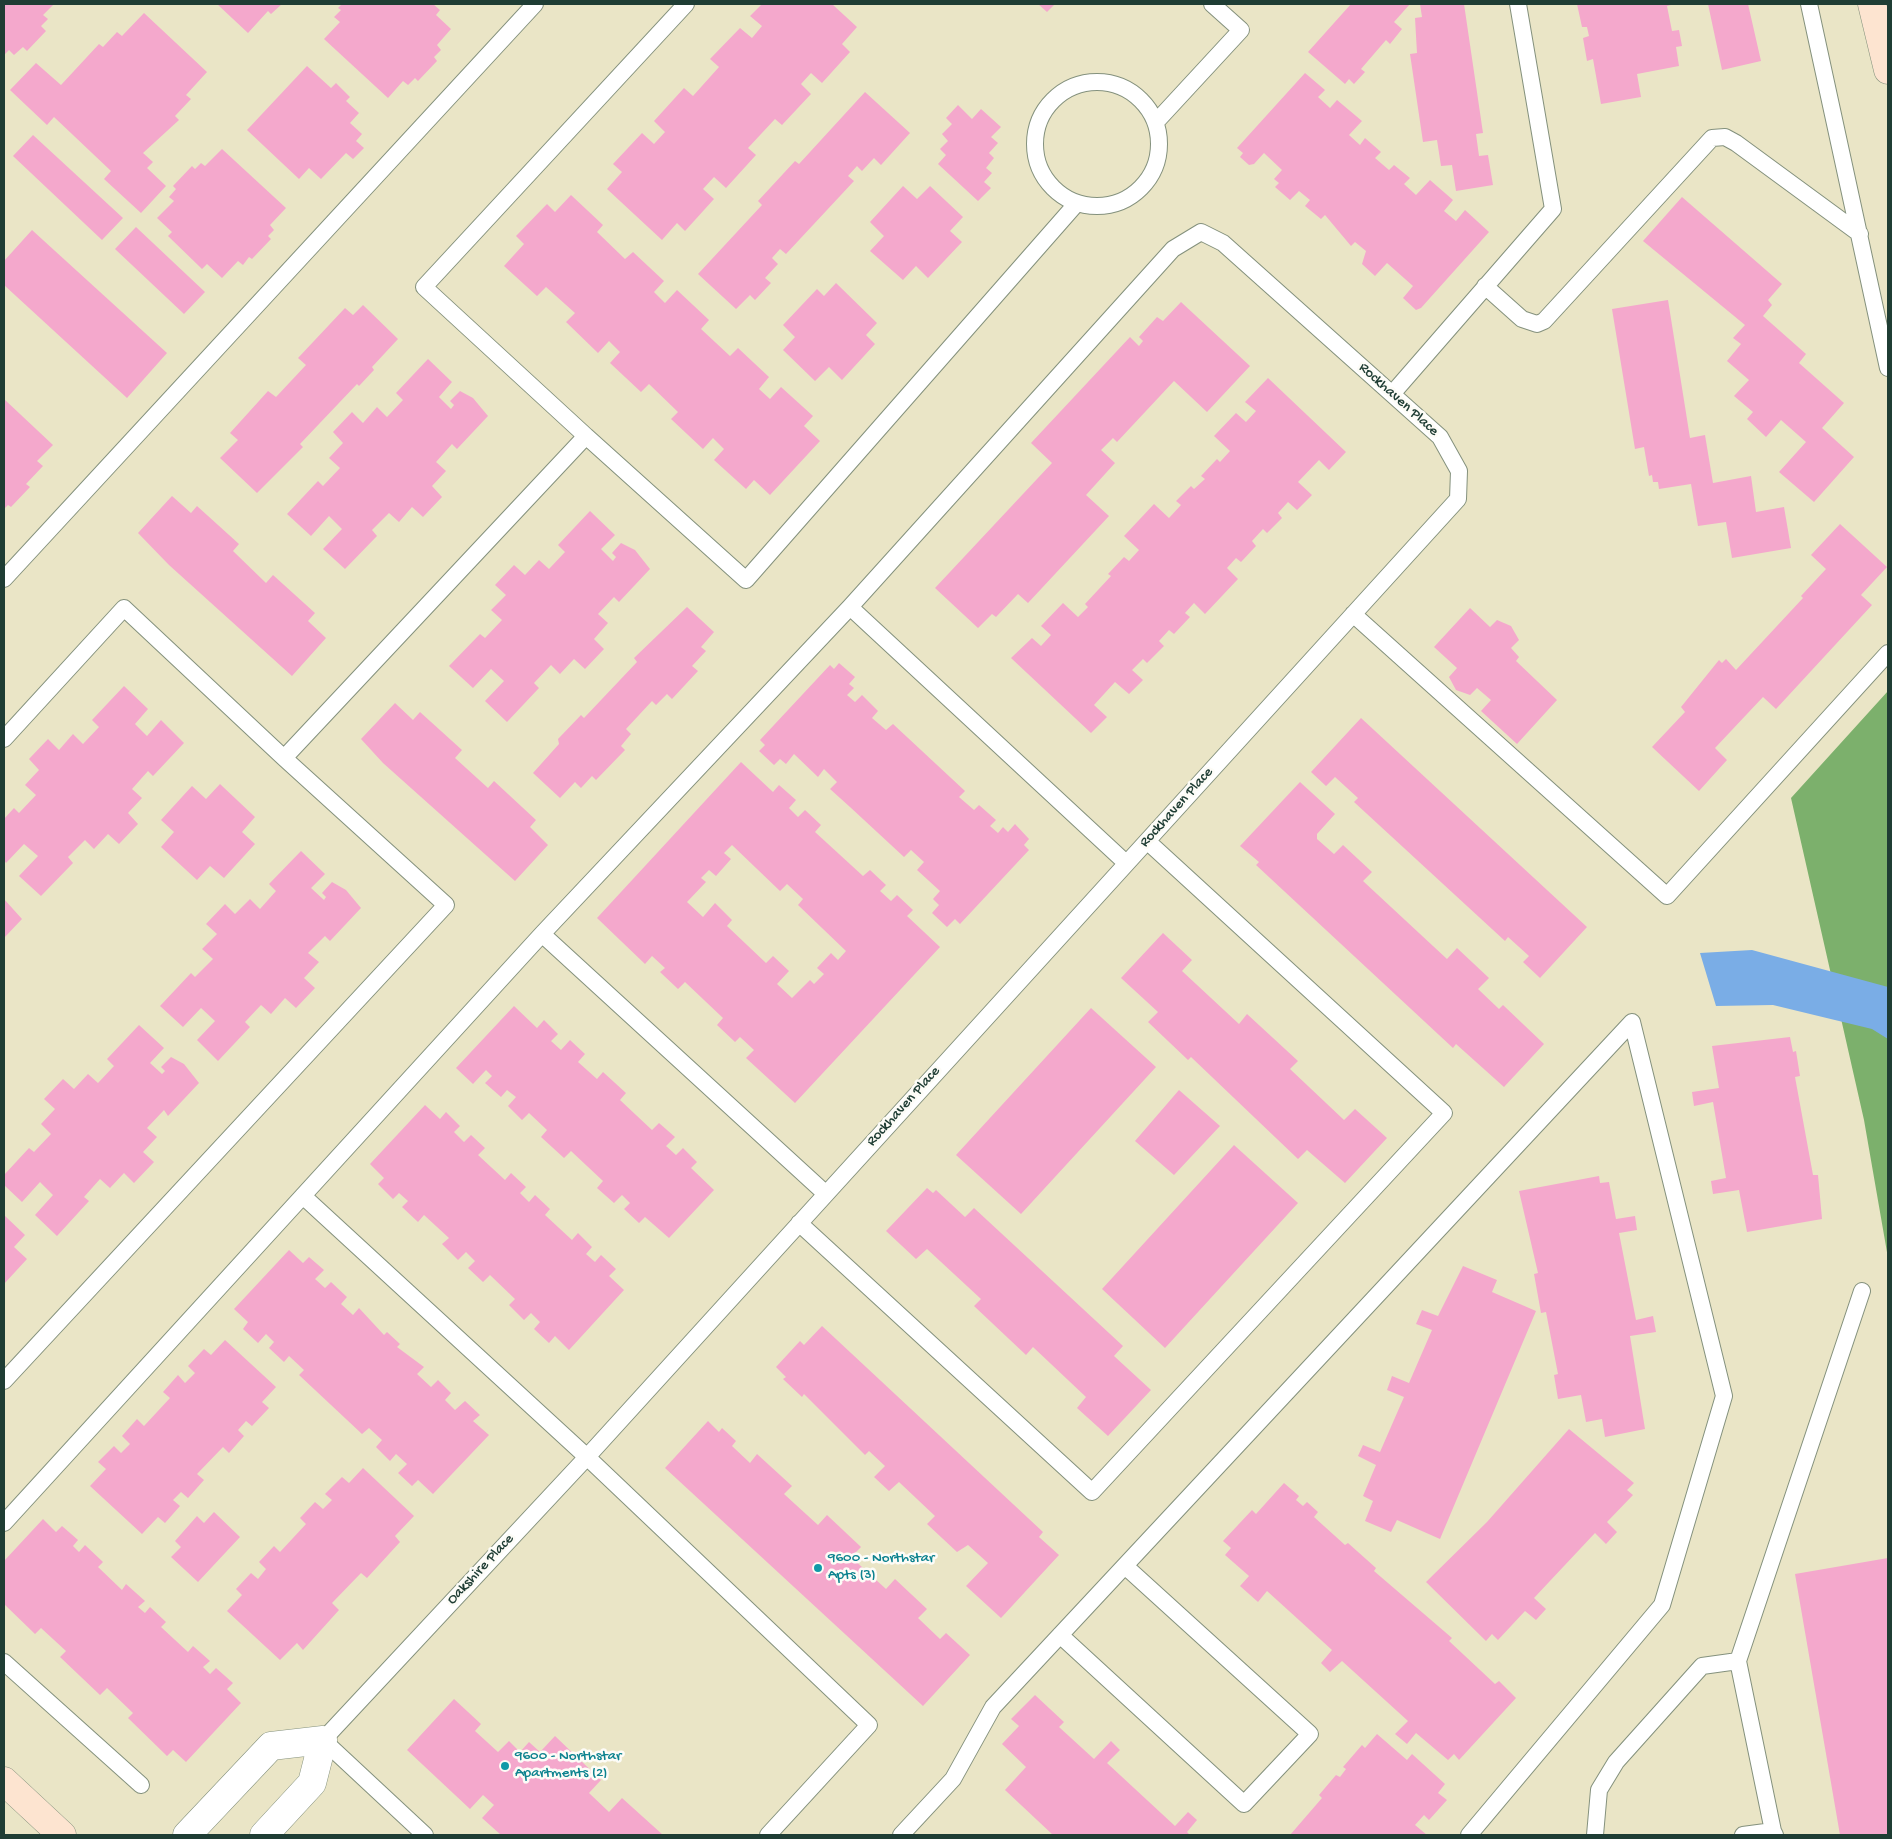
<!DOCTYPE html>
<style>
body{margin:0}
#map{position:relative;width:1892px;height:1839px;overflow:hidden;background:#eae5c6;font-family:"Gochi Hand",sans-serif}
canvas{display:block}
.frame{position:absolute;inset:0;border:5px solid #1f3d34;pointer-events:none}
</style>
<div id="map">
<canvas width="1892" height="1839"></canvas>
<div class="frame"></div>
</div>
<script>
const ctx = document.querySelector('canvas').getContext('2d');
ctx.lineJoin = 'round';
function fillPath(path, color) { ctx.fillStyle = color; ctx.fill(path, 'evenodd'); }
const shape = rows => new Path2D(rows.map(r => 'M' + r).join(''));
function stroke(path, color, width, dash) { ctx.strokeStyle = color; ctx.lineWidth = width; ctx.lineCap = dash ? 'butt' : 'round'; ctx.setLineDash(dash || []); ctx.stroke(path); }
function drawText(font, color, halo, rows, align = 'center') {
  ctx.font = font + ' "Gochi Hand",sans-serif'; ctx.lineWidth = 5; ctx.setLineDash([]); ctx.textBaseline = 'middle'; ctx.strokeStyle = halo; ctx.fillStyle = color; for (const [text, x, y, turn = 0] of rows) {
    ctx.save(); ctx.translate(x, y); ctx.rotate((+turn || 0) * Math.PI / 180); ctx.textAlign = isNaN(turn) ? turn : align; if (halo) ctx.strokeText(text, 0, 0); ctx.fillText(text, 0, 0); ctx.restore();
  }
}
fillPath(shape([
 [1888,691,1888,1258,1864,1120,1791,798]
]), '#7cb06c');
fillPath(shape([
 [1752,950,1888,987,1888,1039,1872,1029,1773,1005,1716,1006,1700,953]
]), '#7aade6');
fillPath(shape([
 [4,4,54,4,43,15,48,19,41,26,46,31,27,51,23,47,14,55,9,50,4,55],
 [217,4,282,4,271,14,268,11,248,33],
 [342,4,433,4,440,10,436,15,451,29,437,45,441,50,434,57,437,61,418,81,415,78,408,85,403,81,388,98,324,39,340,22,334,17,341,10,338,8],
 [762,4,832,4,857,27,842,44,850,52,822,83,811,73,801,84,811,94,782,125,775,119,748,148,756,155,726,188,714,177,703,189,714,199,685,231,677,223,662,240,607,189,622,172,613,164,642,133,654,144,665,132,654,121,684,88,693,96,719,67,710,59,740,28,752,38,762,26,750,16],
 [1038,4,1055,4,1047,12],
 [1351,4,1410,4,1394,22,1402,29,1390,44,1386,40,1361,69,1365,72,1354,84,1349,79,1345,84,1308,52],
 [1420,4,1464,4,1483,133,1476,134,1479,156,1488,155,1493,185,1456,191,1452,165,1441,166,1437,140,1423,142,1410,54,1417,53,1415,18,1422,17],
 [1577,4,1675,4,1667,6,1672,31,1679,30,1682,46,1676,47,1679,66,1637,74,1641,97,1601,104,1593,59,1587,61,1583,38,1589,36,1587,27,1582,27],
 [1708,4,1748,4,1761,61,1722,70],
 [144,13,207,72,186,95,191,99,175,116,179,120,143,153,153,162,147,168,166,186,141,213,104,179,111,171,54,117,47,125,10,90,36,63,61,85,99,44,103,47,117,32,122,36],
 [307,66,331,88,336,83,350,97,346,101,359,113,350,123,362,134,356,141,364,148,353,159,346,153,321,179,309,168,299,179,247,130],
 [1305,73,1325,90,1318,97,1330,108,1337,100,1362,121,1349,135,1360,145,1365,138,1381,152,1375,158,1389,170,1394,165,1410,178,1404,184,1416,195,1430,180,1453,200,1444,211,1456,221,1465,210,1489,232,1421,308,1416,310,1403,298,1413,286,1387,263,1375,276,1362,264,1366,251,1355,242,1351,246,1325,215,1321,219,1305,206,1310,200,1299,191,1290,200,1275,187,1279,183,1274,179,1282,170,1264,153,1254,164,1249,165,1240,157,1243,153,1237,148],
 [865,92,910,133,881,165,874,158,862,171,857,166,848,176,854,181,786,254,780,249,772,258,778,264,765,278,771,283,755,300,750,295,736,309,698,274,762,205,758,201,795,161,799,164],
 [958,105,972,119,981,109,1001,127,991,137,998,143,989,153,994,158,986,168,992,173,984,182,991,188,978,201,938,164,946,155,940,149,948,141,942,134,952,124,946,118],
 [33,135,123,218,102,240,13,156],
 [222,149,286,208,270,225,274,230,268,236,271,239,252,259,249,257,243,265,238,261,222,278,207,264,202,269,168,236,172,232,157,218,174,201,169,197,176,189,173,186,192,166,195,169,201,163,205,166],
 [903,186,917,199,930,186,963,217,950,231,962,242,928,278,916,266,903,280,870,251,884,236,870,222],
 [571,195,603,225,597,232,625,259,633,252,664,281,654,292,665,303,677,290,709,320,701,329,730,356,738,348,769,377,759,389,770,399,781,387,813,416,804,426,820,441,770,495,754,480,746,489,714,460,724,449,713,438,703,449,671,419,678,412,649,384,641,392,610,363,620,352,609,341,598,353,566,322,575,313,546,287,537,296,504,266,524,244,516,236,547,204,555,212],
 [1682,197,1782,284,1768,300,1772,305,1763,316,1806,354,1799,363,1844,403,1822,428,1854,457,1814,502,1779,472,1806,442,1781,420,1766,437,1747,419,1753,412,1734,396,1749,380,1727,361,1741,344,1733,338,1745,325,1643,241],
 [136,227,205,292,184,314,115,249],
 [32,230,167,353,127,398,4,285,4,261],
 [836,283,877,323,866,335,875,344,842,380,829,367,815,381,783,350,795,337,783,325,817,289,824,296],
 [1668,300,1690,438,1705,435,1713,483,1751,476,1756,512,1784,507,1791,548,1732,558,1726,522,1698,526,1691,484,1659,489,1658,482,1653,482,1652,475,1649,476,1644,447,1635,449,1612,309],
 [1181,302,1250,366,1207,412,1174,381,1117,442,1113,438,1101,450,1115,463,1086,495,1109,516,1028,603,1018,594,996,617,992,614,978,628,935,588,1052,463,1031,443,1130,337,1139,346,1143,341,1139,337,1157,317,1163,321],
 [363,305,398,339,372,367,374,370,359,386,357,384,300,444,303,447,257,493,220,458,238,440,230,433,268,391,276,397,306,365,298,358,345,308,353,315],
 [428,359,452,382,439,397,451,409,454,405,450,401,460,391,473,398,488,416,457,449,452,444,436,462,446,471,432,486,442,497,423,517,412,507,399,522,389,513,372,530,377,536,345,569,323,549,342,529,329,516,311,536,287,514,318,481,323,486,340,468,329,458,343,443,333,432,352,412,363,423,377,407,387,417,403,400,396,393],
 [1268,378,1346,452,1329,470,1319,460,1298,482,1312,495,1297,510,1288,502,1278,513,1282,518,1267,533,1263,529,1252,541,1256,546,1241,562,1236,558,1227,568,1238,579,1205,614,1194,603,1185,613,1190,617,1174,634,1169,630,1159,641,1164,646,1147,663,1143,659,1132,670,1143,680,1129,694,1115,682,1094,705,1107,717,1091,733,1011,658,1032,638,1041,646,1051,635,1041,626,1063,603,1078,617,1088,607,1085,604,1111,576,1108,574,1124,557,1129,561,1139,550,1124,536,1154,504,1169,518,1181,505,1176,501,1191,486,1194,489,1205,479,1201,476,1217,459,1220,462,1230,451,1214,436,1236,413,1246,422,1256,411,1245,402],
 [4,399,53,445,37,461,43,466,26,484,30,487,11,507,8,505,4,509],
 [172,496,191,513,197,506,239,544,233,551,266,583,273,575,315,613,308,621,326,638,292,676,169,565,138,533],
 [590,511,615,535,601,549,613,561,616,557,612,553,621,543,635,550,650,569,619,602,614,597,598,614,608,623,594,639,604,649,585,669,574,659,560,674,551,665,534,683,539,688,507,722,485,701,504,681,491,669,473,688,449,666,480,634,485,638,502,620,491,610,506,595,495,585,514,565,525,575,539,560,549,569,565,552,558,545],
 [1840,524,1887,567,1861,595,1872,605,1776,709,1763,697,1715,748,1727,760,1699,791,1652,747,1685,712,1681,707,1719,660,1722,663,1726,659,1736,670,1803,598,1801,596,1826,569,1811,555],
 [687,607,714,632,701,647,706,651,692,666,698,671,672,699,667,694,656,705,652,701,626,729,631,734,621,746,625,750,596,780,592,776,581,788,575,782,560,798,533,773,559,744,558,739,581,715,584,718,637,662,634,658],
 [1470,608,1490,627,1497,620,1511,626,1519,640,1511,648,1519,657,1516,661,1557,700,1517,744,1481,711,1491,700,1477,688,1470,695,1456,690,1449,677,1457,668,1434,647],
 [839,663,855,677,849,684,854,688,847,695,855,702,862,695,878,711,872,718,886,730,893,724,965,791,959,797,974,810,979,805,996,820,990,826,998,833,1003,827,1008,832,1015,824,1029,839,1024,845,1029,850,960,924,955,919,947,927,932,913,939,905,933,899,940,891,917,870,924,862,911,850,904,857,850,807,830,789,837,782,824,769,818,777,794,754,786,764,780,759,774,765,759,751,765,745,760,740,830,665,834,669],
 [124,686,148,709,135,724,147,736,161,720,184,743,153,776,148,771,132,789,142,798,128,813,138,824,119,844,108,834,94,849,85,840,68,857,73,863,41,896,19,876,38,856,24,844,6,863,4,860,4,819,14,808,19,813,36,795,25,785,39,770,29,759,48,739,59,750,73,734,83,744,99,727,92,720],
 [395,703,413,720,420,712,462,750,455,758,488,788,494,781,536,820,530,827,548,845,515,881,383,763,361,739],
 [1361,718,1587,927,1540,978,1523,962,1529,956,1508,937,1505,941,1354,802,1358,798,1335,777,1326,786,1311,772],
 [741,762,773,792,779,785,796,800,789,808,798,817,805,810,821,825,815,832,863,876,870,870,886,885,880,891,891,901,897,895,913,910,907,916,940,947,795,1103,746,1058,754,1050,740,1037,735,1042,717,1025,723,1018,685,982,678,989,660,972,665,968,652,956,645,964,597,918],
 [732,845,780,891,787,884,803,899,798,905,846,951,838,960,831,953,817,968,824,974,814,984,810,980,792,998,777,984,789,971,773,956,766,963,727,926,732,920,715,903,703,917,687,902,706,882,701,878,709,870,716,876,731,859,724,853],
 [1300,782,1335,814,1317,834,1317,839,1334,854,1343,845,1372,872,1363,881,1447,959,1457,948,1489,978,1478,989,1499,1009,1503,1005,1544,1044,1504,1087,1456,1044,1453,1048,1256,865,1259,862,1240,846],
 [220,784,255,817,242,832,255,844,224,878,210,866,197,880,161,847,174,832,161,820,192,786,206,799],
 [301,851,325,874,311,888,324,900,326,897,322,893,332,882,346,890,361,908,330,941,325,936,308,953,319,962,304,978,315,988,296,1008,285,998,271,1014,261,1005,245,1022,250,1027,218,1061,197,1040,215,1021,201,1008,183,1027,160,1006,191,973,195,977,213,959,202,949,217,934,206,924,225,904,235,914,250,899,260,909,276,891,269,884],
 [4,899,22,919,4,938],
 [1163,933,1192,960,1182,971,1239,1024,1247,1014,1298,1061,1290,1069,1344,1120,1355,1109,1387,1138,1345,1183,1307,1150,1298,1159,1191,1057,1188,1060,1148,1022,1158,1012,1121,978],
 [514,1006,537,1028,544,1020,558,1034,551,1041,561,1050,570,1040,585,1054,578,1062,597,1079,603,1072,626,1093,620,1100,652,1130,659,1123,675,1137,666,1146,676,1155,683,1148,697,1162,691,1168,714,1190,669,1238,645,1217,639,1223,624,1209,630,1203,622,1195,614,1203,597,1188,603,1181,571,1151,564,1158,541,1137,547,1130,529,1113,522,1120,508,1106,516,1097,507,1090,501,1097,485,1083,492,1076,486,1070,473,1084,456,1068],
 [1091,1008,1156,1067,1021,1214,956,1155],
 [139,1025,164,1048,150,1063,162,1074,165,1071,161,1067,171,1057,184,1064,199,1083,168,1116,164,1110,147,1128,157,1137,143,1152,154,1162,134,1183,124,1173,110,1188,100,1179,84,1197,89,1201,57,1236,35,1215,53,1195,40,1182,22,1202,4,1185,4,1175,29,1148,34,1152,51,1134,41,1124,55,1109,44,1099,63,1079,74,1089,88,1074,98,1083,114,1066,107,1059],
 [1790,1037,1793,1052,1796,1051,1800,1076,1795,1077,1813,1175,1818,1175,1822,1219,1747,1232,1739,1190,1713,1194,1711,1181,1726,1178,1713,1102,1694,1106,1692,1092,1719,1088,1712,1046],
 [1179,1090,1220,1126,1174,1175,1135,1141],
 [425,1105,440,1119,446,1112,460,1126,454,1132,464,1142,471,1135,485,1148,478,1155,505,1180,511,1173,526,1187,520,1193,529,1202,535,1195,550,1209,545,1215,572,1240,578,1233,592,1247,586,1254,595,1262,601,1255,616,1269,609,1276,624,1290,569,1350,555,1336,549,1343,534,1329,540,1322,531,1313,524,1320,509,1305,515,1299,490,1275,483,1282,468,1268,475,1261,466,1252,458,1260,442,1244,449,1238,424,1215,418,1222,402,1207,408,1201,399,1193,393,1199,378,1184,384,1178,370,1164],
 [1234,1145,1298,1203,1165,1348,1102,1289],
 [1599,1176,1600,1183,1609,1182,1616,1219,1635,1216,1637,1230,1619,1233,1636,1320,1653,1316,1656,1332,1630,1336,1645,1429,1605,1437,1602,1419,1586,1422,1581,1395,1558,1399,1554,1375,1558,1374,1546,1312,1541,1313,1534,1274,1538,1273,1519,1191],
 [927,1188,933,1193,936,1190,965,1217,974,1208,1123,1346,1114,1356,1151,1390,1108,1436,1077,1408,1086,1397,1033,1347,1026,1355,974,1306,981,1299,927,1249,916,1259,886,1231],
 [4,1215,25,1235,14,1247,27,1259,4,1284],
 [289,1250,303,1263,309,1257,324,1270,315,1279,325,1288,331,1282,347,1297,341,1304,353,1315,359,1308,384,1335,387,1332,400,1344,397,1347,424,1367,417,1374,431,1387,438,1380,451,1393,445,1400,455,1410,465,1401,480,1415,473,1421,489,1435,433,1494,418,1480,412,1486,398,1473,407,1464,396,1454,390,1461,376,1447,382,1440,369,1428,362,1434,299,1375,304,1370,289,1356,284,1362,269,1348,274,1342,266,1334,258,1343,243,1329,248,1322,234,1309],
 [1463,1266,1497,1280,1492,1292,1536,1311,1440,1539,1397,1520,1391,1532,1365,1521,1373,1501,1363,1496,1376,1465,1358,1456,1363,1445,1380,1452,1404,1397,1387,1390,1392,1376,1409,1383,1432,1330,1416,1324,1422,1310,1438,1316],
 [822,1326,1043,1532,1039,1537,1059,1555,1001,1618,966,1586,988,1563,968,1545,957,1552,927,1524,935,1516,899,1482,889,1491,874,1477,885,1466,869,1451,865,1455,804,1394,802,1397,783,1379,786,1377,776,1367,800,1341,804,1345],
 [225,1340,276,1387,262,1402,269,1408,252,1426,246,1421,238,1430,244,1436,229,1453,223,1447,197,1474,204,1480,188,1498,181,1492,173,1500,180,1506,165,1523,158,1517,142,1534,90,1486,106,1469,98,1462,114,1446,121,1453,130,1444,122,1436,137,1419,144,1426,170,1398,163,1392,178,1375,185,1383,195,1373,188,1366,204,1349,211,1355],
 [708,1421,719,1432,722,1428,736,1441,732,1446,750,1463,757,1454,792,1486,784,1494,818,1525,827,1515,861,1547,851,1557,886,1589,895,1579,927,1609,918,1618,940,1639,946,1633,970,1655,923,1706,665,1468],
 [1569,1429,1634,1483,1627,1490,1633,1495,1607,1522,1617,1532,1606,1544,1595,1533,1534,1598,1546,1609,1536,1620,1525,1611,1498,1640,1492,1634,1486,1641,1426,1582,1487,1522],
 [363,1468,414,1516,395,1536,400,1542,367,1578,361,1573,332,1603,339,1610,303,1650,297,1643,280,1660,227,1611,242,1595,236,1589,251,1573,258,1579,266,1569,259,1562,274,1546,280,1552,306,1524,300,1518,315,1502,323,1509,332,1500,325,1494,342,1477,349,1483],
 [1284,1483,1299,1496,1296,1500,1303,1506,1307,1502,1318,1512,1314,1517,1345,1545,1348,1543,1376,1568,1374,1571,1452,1638,1449,1641,1495,1684,1499,1681,1516,1698,1459,1760,1454,1754,1448,1760,1416,1733,1407,1744,1395,1734,1408,1721,1342,1661,1330,1672,1321,1663,1332,1650,1267,1591,1258,1602,1240,1586,1249,1576,1225,1555,1231,1548,1223,1541,1252,1510,1256,1514],
 [214,1512,240,1537,198,1582,171,1557,181,1547,175,1541,197,1516,204,1523],
 [43,1519,56,1532,62,1526,78,1540,73,1546,79,1552,85,1545,103,1562,98,1567,122,1590,126,1584,145,1601,138,1607,145,1613,150,1607,166,1622,161,1627,188,1652,193,1646,210,1661,203,1667,210,1674,216,1668,233,1683,227,1689,241,1703,186,1762,173,1750,167,1756,128,1718,133,1713,107,1688,100,1695,60,1657,66,1651,41,1628,35,1634,4,1604,4,1561],
 [1888,1558,1888,1835,1840,1835,1795,1574],
 [1035,1695,1064,1722,1059,1727,1094,1759,1111,1741,1120,1750,1107,1763,1175,1826,1188,1812,1197,1820,1187,1832,1190,1835,1053,1835,1005,1790,1026,1767,1002,1744,1019,1726,1011,1719],
 [454,1699,481,1724,475,1731,498,1752,509,1741,520,1752,529,1742,540,1752,555,1736,601,1780,589,1793,609,1812,622,1798,663,1835,501,1835,482,1818,494,1805,483,1795,470,1809,407,1750],
 [1377,1734,1407,1760,1412,1754,1445,1784,1438,1793,1447,1800,1429,1820,1424,1815,1415,1825,1427,1835,1290,1835,1322,1798,1319,1795,1336,1775,1340,1777,1346,1769,1343,1767,1362,1745,1365,1748]
]), '#f4a8cc');
const service = shape([
 [1809,4,1888,368],
 '1035 144a62 62 0 1 1 124 0a62 62 0 1 1-124 0Z',
 [1156,122,1241,30,1212,4],
 [1485,286,1522,319,1537,324,1544,321,1712,138,1725,137,1736,143,1860,234],
 [1392,394,1553,209,1518,4],
 [586,436,746,580,1077,203],
 [4,579,535,4],
 [850,607,1126,863],
 [1353,614,1667,896,1888,653],
 [4,739,124,608,284,758,446,905,4,1381],
 [284,758,586,436,424,287,686,4],
 [542,934,826,1194],
 [303,1196,587,1457,869,1725,768,1835],
 [799,1223,1092,1492,1444,1113,1147,841],
 [4,1523,542,934,850,607,1173,249,1201,232,1223,243,1440,437,1459,471,1458,499,587,1457,323,1740,425,1835],
 [1060,1635,1244,1804,1310,1734,1125,1566],
 [4,1662,141,1785],
 [1773,1831,1738,1661,1862,1291],
 [901,1835,953,1779,993,1707,1632,1022,1724,1396,1662,1605,1469,1835],
 [1595,1835,1599,1790,1616,1762,1702,1666,1738,1661],
 [1743,1835,1773,1831,1775,1835]
]);
const minor = shape([
 [187,1835,271,1746,323,1740,312,1783,264,1835]
]);
const secondary = shape([
 [1872,4,1888,70],
 [4,1781,62,1835]
]);
stroke(service, '#84917d', 18);
stroke(minor, '#84917d', 29);
stroke(secondary, '#84917d', 29);
stroke(service, '#fff', 16);
stroke(minor, '#fff', 28);
stroke(secondary, '#fde4d0', 28);
for (const [x, y, r, color] of [
 [818,1568,5,"#0f9aa8"],
 [505,1766,5,"#0f9aa8"]
]) { const dot = new Path2D(); dot.arc(x, y, r, 0, 2 * Math.PI); ctx.fillStyle = color; ctx.fill(dot); stroke(dot, '#fdfcf7', 2); }
drawText('15px', '#1f3d34', '#fdfcf7', [
 ["Rockhaven Place",1398,400,42],
 ["Rockhaven Place",1177,808,-48],
 ["Rockhaven Place",904,1107,-48],
 ["Oakshire Place",481,1570,-47]
]);
drawText('15px', '#0d838f', '#fdfcf7', [
 ["9600 - Northstar",828,1559],
 ["Apts (3)",828,1576],
 ["9600 - Northstar",515,1757],
 ["Apartments (2)",515,1774]
], 'left');
</script>
